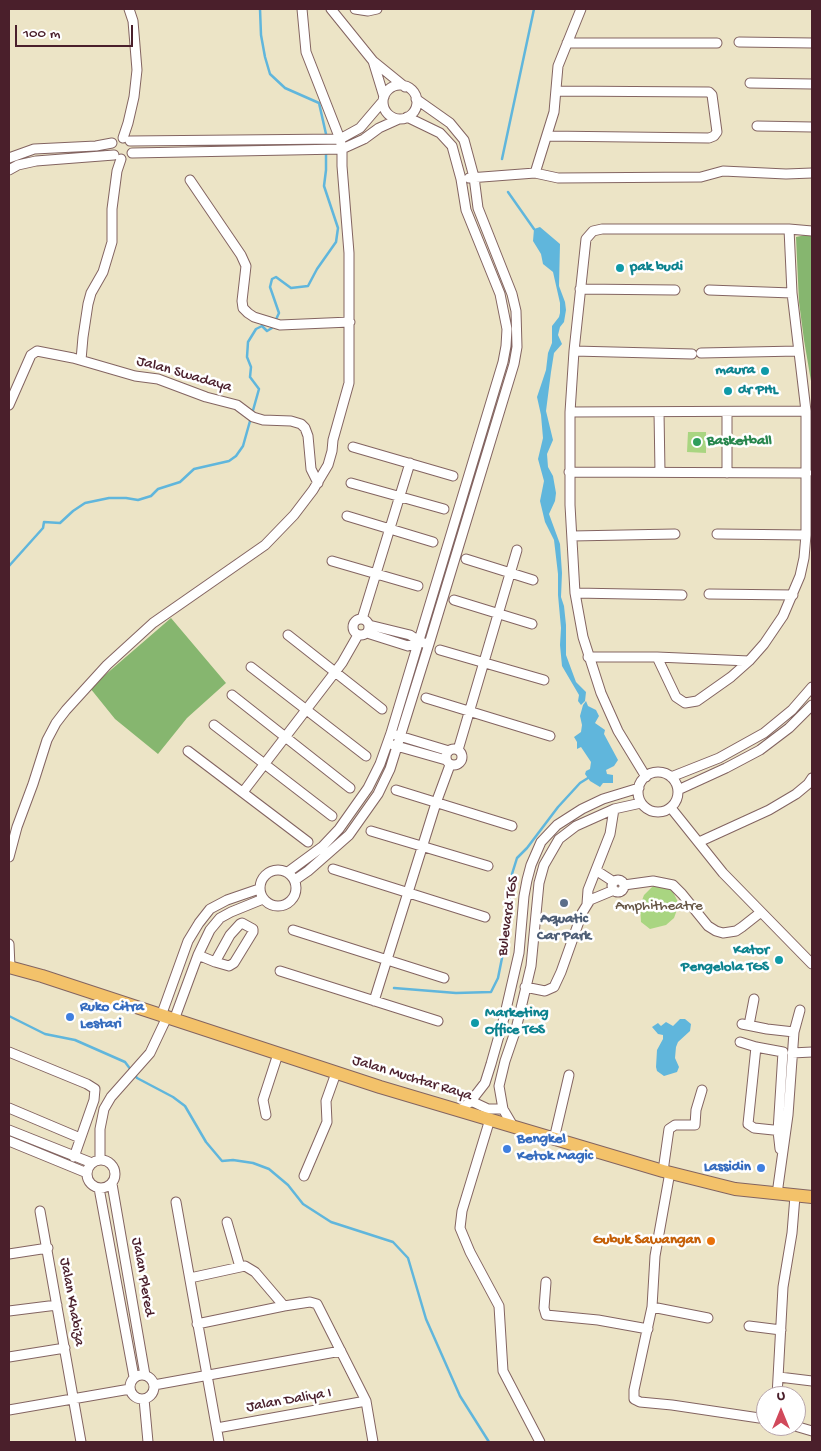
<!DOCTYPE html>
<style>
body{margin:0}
#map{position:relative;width:821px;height:1451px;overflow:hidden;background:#ece4c6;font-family:"Gochi Hand",sans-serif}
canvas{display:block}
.frame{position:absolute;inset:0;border:10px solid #4a1f2b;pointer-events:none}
.north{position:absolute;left:756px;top:1386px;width:50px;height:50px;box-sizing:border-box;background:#fff;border:1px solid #b7a5aa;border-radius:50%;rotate:0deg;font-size:14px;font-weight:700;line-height:20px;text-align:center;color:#4a1f2b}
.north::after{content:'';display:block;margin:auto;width:18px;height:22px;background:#d1495b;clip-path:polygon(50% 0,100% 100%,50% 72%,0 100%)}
.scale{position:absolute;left:15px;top:25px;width:118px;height:22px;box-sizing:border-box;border:2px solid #4a1f2b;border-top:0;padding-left:6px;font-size:15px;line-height:18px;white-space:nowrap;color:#4a1f2b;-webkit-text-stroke:4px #fff;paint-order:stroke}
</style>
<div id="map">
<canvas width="821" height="1451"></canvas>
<div class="frame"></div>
<div class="north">U</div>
<div class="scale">100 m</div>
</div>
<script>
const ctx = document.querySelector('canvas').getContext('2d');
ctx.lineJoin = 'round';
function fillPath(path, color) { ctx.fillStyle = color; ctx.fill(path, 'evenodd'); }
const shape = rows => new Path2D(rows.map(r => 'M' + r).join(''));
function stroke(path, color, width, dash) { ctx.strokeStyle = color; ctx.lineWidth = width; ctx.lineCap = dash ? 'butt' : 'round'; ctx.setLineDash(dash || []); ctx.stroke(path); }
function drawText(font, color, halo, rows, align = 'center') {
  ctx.font = font + ' "Gochi Hand",sans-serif'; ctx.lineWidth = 5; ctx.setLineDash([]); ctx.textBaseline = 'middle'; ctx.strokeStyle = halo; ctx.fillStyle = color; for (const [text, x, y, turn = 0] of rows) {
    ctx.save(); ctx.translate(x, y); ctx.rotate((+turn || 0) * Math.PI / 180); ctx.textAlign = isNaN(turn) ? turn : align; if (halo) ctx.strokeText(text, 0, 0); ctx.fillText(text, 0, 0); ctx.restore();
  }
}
fillPath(shape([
 [688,432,706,432,706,453,687,452],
 [653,886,660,886,672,890,679,904,674,918,666,925,650,929,641,922,640,906,644,895]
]), '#a9d581');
fillPath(shape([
 [810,234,812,235,812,387,804,340,799,302,796,237],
 [171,618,226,683,187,718,158,754,115,719,90,688]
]), '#86b66f');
fillPath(shape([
 [540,227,560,244,559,286,565,302,566,310,564,322,560,327,558,335,562,344,554,353,551,372,546,411,553,440,547,454,548,467,553,476,556,493,555,501,549,514,560,544,562,573,561,597,564,606,566,625,566,655,576,682,586,692,585,701,581,705,578,701,579,695,562,666,560,645,561,628,558,595,558,574,554,540,545,522,540,501,544,481,538,459,543,438,541,415,537,397,546,370,548,353,552,343,552,326,559,317,560,313,560,303,553,272,543,264,541,254,533,241,534,229],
 [586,701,588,706,596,710,599,716,595,723,605,730,604,734,618,760,614,766,606,770,607,774,613,775,613,783,603,783,600,787,590,781,585,774,586,771,590,769,591,762,581,747,577,749,577,742,574,737,581,732,582,725,580,716,583,705],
 [680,1019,685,1019,691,1024,690,1031,678,1042,676,1047,675,1058,679,1067,677,1072,664,1076,657,1071,656,1067,657,1050,663,1039,663,1035,658,1034,652,1027,658,1023,661,1026,666,1022,673,1026]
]), '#60b6dc');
stroke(shape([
 [502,159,534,9],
 [508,192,534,229],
 [9,566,43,528,44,522,60,523,73,511,85,503,109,498,126,498,138,500,151,496,158,489,180,482,194,469,229,461,236,456,243,446,259,389,250,377,251,367,247,357,248,342,256,329,262,326,267,331,272,328,279,313,270,287,272,279,276,277,291,288,308,286,317,269,336,242,338,228,324,186,326,170,326,134,319,103,285,88,270,74,265,57,261,35,260,9],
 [394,988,456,993,491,992,498,978,505,943,512,874,517,858,527,848,558,807,580,783,588,778],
 [9,1016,45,1034,75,1040,125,1062,137,1078,173,1097,185,1106,206,1142,222,1161,233,1160,253,1163,269,1169,288,1185,303,1204,331,1222,393,1242,408,1258,426,1319,460,1396,489,1442]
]), '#60b6dc', 2.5);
const minor = shape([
 [331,9,373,61,405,87],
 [355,9,368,11,377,9],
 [739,42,812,43],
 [567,43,717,43],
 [373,61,384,97],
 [750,83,812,84],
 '383 102a17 17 0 1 1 34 0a17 17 0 1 1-34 0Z',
 [757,126,812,127],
 [547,136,709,138,714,136,717,132,712,95,709,92,556,91],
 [123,138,128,123,134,97,137,70,133,21,129,9],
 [130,141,340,139,360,128,383,101],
 [132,153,342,149,364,139,379,128,399,119],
 [9,158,34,149,96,146,112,143],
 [9,170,18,165,36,161,114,155],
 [535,173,554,112,558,66,581,9],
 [469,178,535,173,558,178,701,177,723,171,786,174,812,173],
 [190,180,241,255,246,266,242,301,243,308,248,313,254,317,280,325,350,322],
 [789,229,812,231],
 [580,289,675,290],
 [709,290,792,293],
 [574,351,692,354],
 [701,353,798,351],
 [81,360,83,337,88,304,91,293,103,272,112,242,112,209,117,171,121,159],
 [9,405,31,355,37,351,73,358,135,376,158,379,206,397,237,405,253,417,263,420,291,421,301,424,305,428,308,436,311,469,318,483],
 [570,412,806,411],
 [659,412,660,472],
 [353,447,453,476],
 [569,472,807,473],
 [727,473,727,412],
 [351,483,444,509],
 [347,516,433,542],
 [717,534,806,535],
 [572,536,675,534],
 [466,559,533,580],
 [332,561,418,586],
 [575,593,682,595],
 [709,594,793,595],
 [454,600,532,624],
 '353 627a8 8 0 1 1 16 0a8 8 0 1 1-16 0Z',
 [362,619,410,463],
 [369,625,410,635,419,641,424,643],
 [367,633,408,646,419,641],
 [288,635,382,709],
 [440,650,544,680],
 [588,657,657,657,749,661],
 [251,667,366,756],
 [232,695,350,788],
 [426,698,550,736],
 [214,725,332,816],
 [396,735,449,751],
 [393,745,446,760],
 '446 757a8 8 0 1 1 16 0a8 8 0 1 1-16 0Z',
 [458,750,517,550],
 [188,751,308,842],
 '638 792a20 20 0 1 1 40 0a20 20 0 1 1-40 0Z',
 [646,777,618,731,601,693,583,637,575,593,570,505,570,412,574,351,586,239,593,231,602,229,789,229,792,293,806,411,806,535,804,558,800,576,783,616,764,644,749,661,731,677,697,701,685,703,676,697,657,657],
 [671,777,719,758,764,733,792,710,812,687],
 [396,790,512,826],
 [678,790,726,768,760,750,789,728,812,705],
 [243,792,342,663,358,635],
 [671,808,723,873,812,964],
 [371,831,488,866],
 [699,842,769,810,796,794,808,784,812,778],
 [9,857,17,827,33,784,47,740,56,723,66,710,107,665,153,623,265,545,294,515,313,490,328,465,332,451,333,440,349,383,349,253,342,166,342,149,340,139,306,52,302,9],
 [333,869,485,917],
 '260 888a18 18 0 1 1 36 0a18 18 0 1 1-36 0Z',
 [597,871,614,882],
 [288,872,322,847,339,829,368,788,380,764,391,733,503,362,506,346,507,329,500,294,466,210,461,179,452,146,440,133,407,117],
 [295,880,308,871,349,835,378,794,390,769,429,644,514,364,517,347,516,311,512,294,478,208,474,177,464,140,450,123,416,99],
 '612 886a6 6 0 1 1 12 0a6 6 0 1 1-12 0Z',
 [624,885,653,881,673,885,682,894,708,926,716,931,723,933,736,931,742,927,761,912],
 [587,904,588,890,610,834,614,809],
 [293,930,444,978],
 [9,944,10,967],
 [198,955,215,962,229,966,234,963,253,932,253,929,242,923,240,924,230,935,215,962],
 [280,971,438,1021],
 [525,987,545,991,554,987,561,972,582,913,590,900,614,890],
 [374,1001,436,803,450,765],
 [161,1016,188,941,199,923,210,909,227,900,259,889],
 [174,1020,198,955,210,930,220,918,231,912,263,899],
 [742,1024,767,1029,794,1032],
 [749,1025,754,999],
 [740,1042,756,1047,783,1052,778,1131,780,1149],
 [756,1047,748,1124,754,1128,783,1131],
 [9,1052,87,1084,95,1089,94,1100,74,1157],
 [792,1053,812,1052],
 [471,1101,488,1109,503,1109],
 [9,1108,80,1138],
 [459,1111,471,1101,485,1083,491,1064,504,1018,519,953,524,896,527,880,531,865,541,842,557,825,582,809,603,799,639,788],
 [266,1115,263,1100,278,1054],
 [490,1119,462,1211,460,1228,470,1252,499,1306,503,1371,540,1442],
 [513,1126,503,1109,499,1086,505,1061,516,1029,531,966,539,883,544,865,559,839,576,826,614,809,641,803],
 [9,1130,92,1163],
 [554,1139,569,1075],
 [9,1141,87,1173],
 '87 1174a14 14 0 1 1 28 0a14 14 0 1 1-28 0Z',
 [100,1160,100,1129,104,1109,111,1097,150,1053,167,1017],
 [663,1171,669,1129,675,1125,695,1125,696,1110,702,1090],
 [670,1172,655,1256,652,1307,634,1390,634,1399,640,1402,672,1405,766,1419],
 [304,1176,327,1122,326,1101,336,1073],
 [112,1184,145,1375],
 [99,1188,134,1377],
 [777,1194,788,1115,794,1032,800,1010],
 [176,1202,219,1442],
 [40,1211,81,1442],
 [227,1222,240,1267],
 [9,1254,48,1248],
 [190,1278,245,1266,255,1272,284,1306],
 [546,1282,544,1308,546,1315,598,1320,648,1329],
 [652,1307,708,1318],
 [9,1311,57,1305],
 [197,1324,284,1306,310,1302,317,1304,366,1401,373,1442],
 [749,1326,781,1330],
 [9,1357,65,1348],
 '130 1387a12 12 0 1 1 24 0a12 12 0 1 1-24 0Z',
 [779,1377,812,1381],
 [154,1385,341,1351],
 [777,1396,783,1287,792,1233,795,1196],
 [144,1399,148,1442],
 [9,1410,130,1389],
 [795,1426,812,1431],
 [217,1428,366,1401]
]);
const highway = shape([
 [9,967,42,976,380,1087,663,1171,735,1189,812,1197]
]);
stroke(minor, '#836461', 11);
stroke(highway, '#836461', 14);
stroke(minor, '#fff', 9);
stroke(highway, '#f3c26a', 12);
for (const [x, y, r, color] of [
 [620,268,5,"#0f9aa8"],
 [765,371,5,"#0f9aa8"],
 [728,391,5,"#0f9aa8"],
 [697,442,5,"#2e9e5b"],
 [564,903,5,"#5c6f8a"],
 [779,960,5,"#0f9aa8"],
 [70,1017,5,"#3f7fe0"],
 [475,1023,5,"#0f9aa8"],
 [507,1149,5,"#3f7fe0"],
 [761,1168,5,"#3f7fe0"],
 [711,1241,5,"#e8710a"]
]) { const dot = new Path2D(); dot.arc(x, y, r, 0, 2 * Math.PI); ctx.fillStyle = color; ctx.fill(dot); stroke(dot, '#fff', 2); }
drawText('bold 15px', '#0d838f', '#fff', [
 ["pak budi",630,268],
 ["maura",755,371,"right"],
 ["dr PHL",738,391],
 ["Kator",769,951,"right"],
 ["Pengelola TGS",769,968,"right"],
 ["Marketing",485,1014],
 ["Office TGS",485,1031]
], 'left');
drawText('15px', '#4a1f2b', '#fff', [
 ["Jalan Swadaya",184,375,16],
 ["Bulevard TGS",509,916,-82],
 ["Jalan Muchtar Raya",412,1079,17],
 ["Jalan Plered",142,1277,80],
 ["Jalan Khabiza",71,1302,80],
 ["Jalan Daliya I",289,1401,-10]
]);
drawText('bold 15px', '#27864d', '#fff', [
 ["Basketball",707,442]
], 'left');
drawText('15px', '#665645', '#fff', [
 ["Amphitheatre",659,907]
]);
drawText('bold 15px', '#4e5e75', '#fff', [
 ["Aquatic",564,920],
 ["Car Park",564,937]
]);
drawText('bold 15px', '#366cbe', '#fff', [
 ["Ruko Citra",80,1008],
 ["Lestari",80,1025],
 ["Bengkel",517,1140],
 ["Ketok Magic",517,1157],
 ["Lassidin",751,1168,"right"]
], 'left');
drawText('bold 15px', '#c56008', '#fff', [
 ["Gubuk Sawangan",701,1241]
], 'right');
</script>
